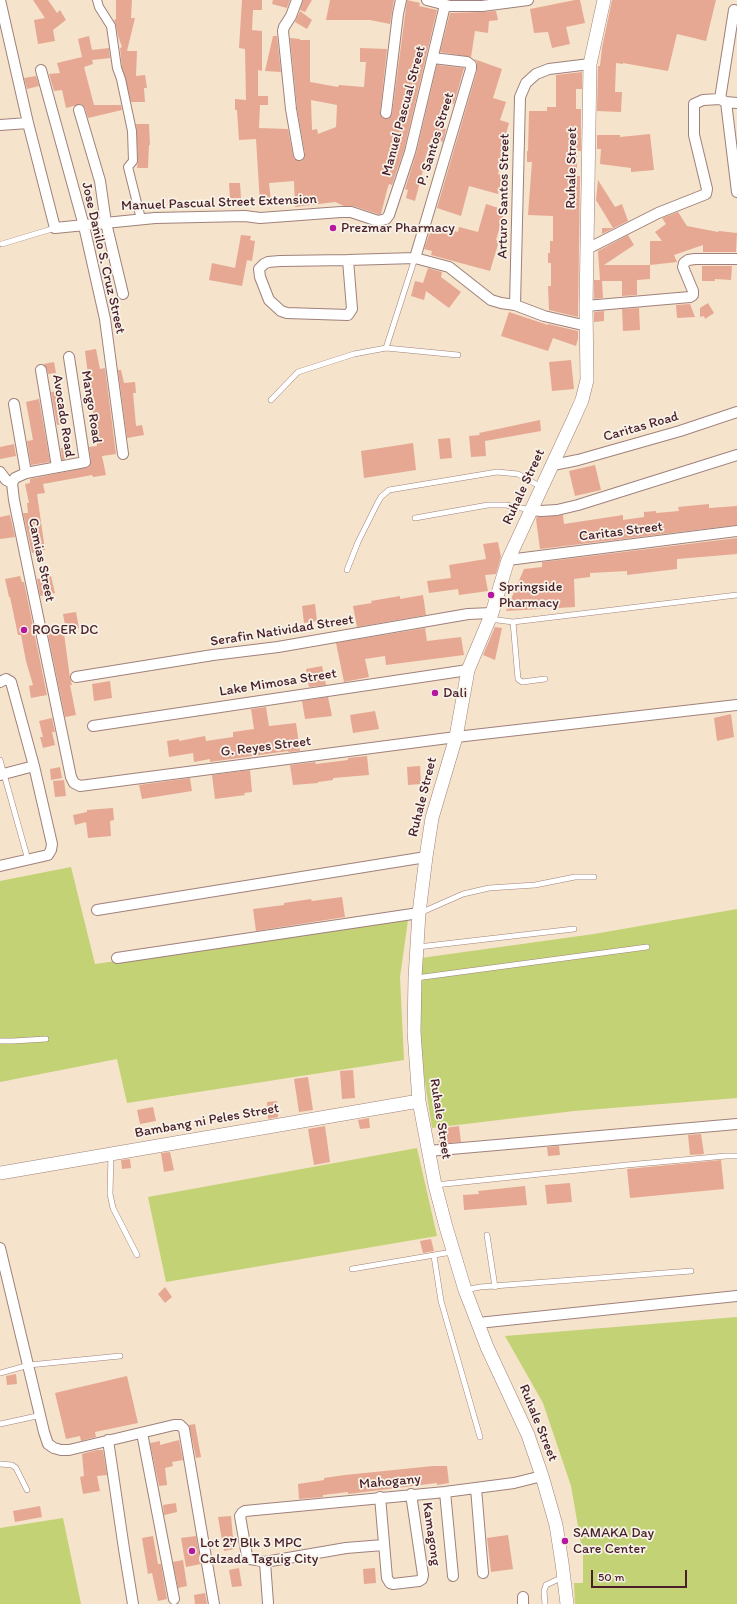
<!DOCTYPE html>
<style>
body{margin:0}
#map{position:relative;width:737px;height:1604px;overflow:hidden;background:#f5e3cb;font-family:Itim,sans-serif}
canvas{display:block}
.scale{position:absolute;left:591px;top:1570px;width:96px;height:18px;box-sizing:border-box;border:2px solid #4a1f2b;border-top:0;padding-left:5px;font-size:12px;line-height:14px;white-space:nowrap;color:#4a1f2b;-webkit-text-stroke:3px #f7f3e8;paint-order:stroke}
</style>
<div id="map">
<canvas width="737" height="1604"></canvas>
<div class="scale">50 m</div>
</div>
<script>
const ctx = document.querySelector('canvas').getContext('2d');
ctx.lineJoin = 'round';
function fillPath(path, color) { ctx.fillStyle = color; ctx.fill(path, 'evenodd'); }
const shape = rows => new Path2D(rows.map(r => 'M' + r).join(''));
function stroke(path, color, width, dash) { ctx.strokeStyle = color; ctx.lineWidth = width; ctx.lineCap = dash ? 'butt' : 'round'; ctx.setLineDash(dash || []); ctx.stroke(path); }
function drawText(font, color, halo, rows, align = 'center') {
  ctx.font = font + ' Itim,sans-serif'; ctx.lineWidth = 3.5; ctx.setLineDash([]); ctx.textBaseline = 'middle'; ctx.strokeStyle = halo; ctx.fillStyle = color; for (const [text, x, y, turn = 0] of rows) {
    ctx.save(); ctx.translate(x, y); ctx.rotate((+turn || 0) * Math.PI / 180); ctx.textAlign = isNaN(turn) ? turn : align; if (halo) ctx.strokeText(text, 0, 0); ctx.fillText(text, 0, 0); ctx.restore();
  }
}
fillPath(shape([
 [71,867,95,964,408,920,400,977,404,1060,127,1103,117,1059,0,1082,0,881],
 [737,909,737,1098,574,1111,432,1128,420,1050,421,958,594,934],
 [417,1148,437,1236,166,1282,148,1197],
 [737,1317,737,1604,575,1604,574,1583,583,1583,583,1555,571,1486,543,1403,505,1336],
 [63,1518,81,1604,0,1604,0,1528]
]), '#c3d275');
fillPath(shape([
 [33,0,48,0,57,13,60,10,66,20,53,30,55,41,38,44,34,20,45,18],
 [116,0,132,0,131,18,135,18,127,51,137,51,136,76,145,75,147,88,144,88,145,102,131,102,122,67,120,48,122,47,118,36,116,25,114,20,116,19],
 [242,0,262,0,262,10,253,10,252,30,262,31,262,71,258,70,258,96,268,96,268,105,260,105,259,128,288,129,293,156,294,159,300,161,303,160,305,154,297,108,290,38,300,39,300,40,310,40,310,82,338,87,339,85,364,87,366,62,360,62,360,48,387,49,380,113,382,118,388,119,392,114,407,0,420,3,419,6,437,10,404,150,392,185,389,184,387,190,381,214,378,214,353,206,344,206,335,202,295,207,294,181,269,183,271,202,260,203,256,139,239,140,237,110,235,110,235,99,246,100,245,49,239,48],
 [311,100,337,105,336,127,318,134,317,129,312,130],
 [273,0,290,0,287,8,272,4],
 [303,0,312,0,305,12,300,10],
 [330,0,394,0,390,24,370,20,326,20],
 [575,0,580,0,585,23,566,27,570,44,552,48,548,32,534,33,530,9],
 [612,0,716,0,706,41,677,34,668,71,623,63,623,64,616,63,615,92,622,92,621,112,597,111,598,66,600,66,602,48],
 [300,11,312,20,307,29,295,22],
 [496,11,498,20,489,21,488,33,475,31,471,57,440,52,450,13,482,12],
 [89,36,92,50,109,48,110,58,92,60,93,64,84,67,94,105,121,105,122,110,88,118,85,108,81,104,66,108,62,90,54,91,49,74,60,73,57,63,82,57,78,39],
 [273,36,277,36,281,72,265,71],
 [474,59,502,69,493,98,506,102,500,120,509,123,505,138,507,138,498,174,503,176,498,194,469,186,461,216,437,208,477,71,477,62],
 [437,65,464,68,454,104,446,102,439,127,446,129,443,142,431,139,423,166,424,167,415,201,406,198,408,190,405,189,416,154],
 [582,72,582,89,576,89,576,109,581,109,581,151,577,151,577,176,580,176,578,317,549,310,548,286,551,286,551,263,548,263,548,253,550,253,550,241,553,241,553,216,528,215,532,162,527,162,527,151,528,151,529,111,547,111,547,107,556,107,556,75],
 [36,76,39,86,27,89,24,78],
 [136,124,149,124,150,145,149,145,148,168,137,168,138,161],
 [650,134,654,170,631,172,631,168,600,164,601,149,597,149,597,135,620,135,620,137],
 [598,180,615,207,622,204,628,221,602,234,602,228,613,228,596,200],
 [229,183,240,183,241,198,230,199],
 [486,204,505,210,496,240,499,241,490,271,431,255,432,251,424,249,430,232,439,234,441,227,458,232,459,227,478,232],
 [678,212,687,226,718,232,719,231,737,233,736,252,703,252,703,245,674,255,677,262,650,265,650,241,662,241,655,232,666,224,662,218],
 [241,235,251,236,250,240,255,241,252,261,247,260,242,286,209,280,212,263,235,268],
 [628,235,634,245,604,265,650,265,650,279,637,280,637,295,622,296,622,281,602,281,603,298,594,299,594,280,600,280,598,251],
 [702,266,732,266,731,280,715,279,715,281,702,281],
 [428,268,442,272,441,277,461,292,449,308,426,291,424,300,411,296,415,281,423,283],
 [708,303,714,313,705,319,704,316,700,317,700,308],
 [690,304,695,317,677,318,676,305],
 [639,308,640,330,623,331,622,309],
 [604,311,604,321,594,322,594,312],
 [509,312,548,325,548,324,578,331,578,339,576,346,553,338,548,351,501,336],
 [96,349,100,369,105,368,116,454,102,456,106,475,93,477,92,475,43,484,45,493,37,494,45,550,32,553,23,513,28,513,27,503,29,503,25,484,30,483,30,479,89,467,91,461,89,447,97,446,85,351],
 [571,360,574,389,552,391,549,362],
 [54,362,56,373,48,374,47,369,44,364],
 [118,370,121,370,124,383,135,382,136,393,133,393,136,426,142,425,144,435,127,438],
 [59,391,64,424,57,425,51,392],
 [39,399,50,462,31,465,27,441,33,440,26,402],
 [540,420,541,431,485,441,486,456,471,457,469,436,480,435,479,433],
 [450,438,452,458,440,459,438,439],
 [413,443,416,470,364,478,361,451],
 [14,444,16,456,0,459,0,447],
 [61,448,65,448,67,459,62,460],
 [595,465,601,490,575,496,569,471],
 [709,504,709,508,737,506,737,525,540,549,536,519,537,517,563,515,564,524,623,515,623,520,644,517,644,512,656,511,656,513,679,511,678,507],
 [10,515,15,537,0,539,0,517],
 [737,538,737,554,677,559,677,569,627,575,627,571,590,573,590,577,574,579,575,607,506,611,524,569,542,567,542,562],
 [498,542,501,557,496,574,485,575,488,591,459,595,458,589,429,593,427,581,451,578,449,565,486,559,483,544],
 [20,576,22,582,24,582,47,695,31,698,29,686,33,685,26,661,21,635,18,635,10,597,9,597,5,579],
 [51,576,55,593,40,596,37,579],
 [423,595,426,615,357,627,353,606,372,603,371,601,400,596,400,599],
 [315,604,317,621,304,623,302,606],
 [76,612,79,628,66,630,63,614],
 [63,626,70,678,72,685,70,685,76,715,65,717,47,629],
 [495,627,502,628,495,660,483,655],
 [425,628,427,641,461,637,464,655,386,665,385,656,365,659,369,677,344,682,336,643],
 [322,666,326,685,309,687,306,669],
 [110,681,112,698,94,701,92,684],
 [328,697,332,716,305,719,302,701],
 [266,707,269,726,296,723,300,751,288,752,288,751,210,762,210,759,194,762,193,753,169,757,167,741,179,739,179,741,205,736,206,741,233,737,233,732,254,729,251,709],
 [375,711,379,729,353,733,350,715],
 [731,714,734,737,717,741,714,718],
 [52,718,55,732,52,732,55,745,43,748,40,737,43,737,39,721],
 [367,756,369,775,333,778,333,780,318,782,318,783,293,785,290,765,315,762,316,764,348,760,348,758],
 [420,766,421,784,408,785,407,767],
 [60,767,62,778,51,780,50,769],
 [250,770,252,792,244,793,245,795,215,799,212,775],
 [190,778,192,791,142,799,139,785],
 [64,780,66,796,55,797,53,781],
 [113,808,114,820,110,821,111,836,88,838,86,822,75,825,73,815,87,812,87,810],
 [342,897,345,917,256,931,253,909,284,905,284,903,311,899,312,901],
 [353,1070,355,1098,342,1099,340,1071],
 [308,1077,313,1110,299,1112,294,1079],
 [277,1101,278,1117,268,1119,267,1102],
 [153,1107,156,1121,140,1124,137,1110],
 [369,1118,370,1128,360,1129,358,1120],
 [325,1126,330,1162,314,1165,308,1129],
 [459,1126,461,1142,439,1144,437,1129],
 [701,1134,704,1154,690,1155,688,1135],
 [559,1146,560,1155,548,1156,547,1147],
 [170,1152,174,1170,164,1172,161,1153],
 [130,1159,131,1168,122,1169,121,1160],
 [721,1160,724,1189,630,1198,627,1169],
 [570,1183,572,1202,547,1204,545,1185],
 [525,1186,527,1205,464,1210,463,1195,479,1194,478,1191],
 [431,1239,434,1251,423,1253,420,1241],
 [165,1287,172,1297,165,1303,158,1294],
 [16,1374,17,1384,7,1385,6,1376],
 [127,1376,138,1423,95,1432,96,1437,81,1441,80,1436,66,1439,55,1393],
 [195,1424,201,1457,196,1458,189,1425],
 [179,1440,183,1460,172,1462,173,1466,165,1468,167,1485,159,1486,150,1443,160,1441,160,1445],
 [97,1450,103,1450,107,1475,97,1476,100,1491,83,1494,80,1477,84,1476,82,1454],
 [433,1466,447,1466,449,1483,437,1485,437,1483,348,1494,348,1492,323,1495,323,1497,299,1499,298,1484,324,1480,324,1478,345,1475],
 [176,1503,177,1512,164,1515,163,1505],
 [40,1506,42,1517,15,1522,13,1511],
 [231,1516,234,1549,224,1551,218,1517],
 [508,1535,513,1569,491,1572,487,1538],
 [153,1536,158,1564,161,1564,167,1599,158,1601,152,1573,148,1574,142,1538],
 [196,1536,201,1564,186,1567,181,1538],
 [183,1560,187,1586,178,1588,173,1562],
 [239,1568,242,1586,232,1587,229,1570],
 [375,1568,376,1583,364,1584,363,1569],
 [205,1593,207,1604,195,1604,194,1595]
]), '#e6a893');
const service = shape([
 [2,244,55,228],
 [386,348,458,355],
 [271,400,298,372,354,354,386,348,415,258],
 [415,518,488,505,506,505,531,510],
 [347,570,358,542,377,504,381,497,389,490,497,472,518,474,541,487],
 [490,619,513,622,737,595],
 [513,622,518,679,522,682,545,679],
 [0,760,28,860],
 [420,913,463,894,489,888,535,885,575,877,594,877],
 [418,947,574,929],
 [416,978,647,947],
 [0,1041,13,1041,46,1039],
 [111,1154,110,1194,113,1208,137,1255],
 [435,1185,627,1165,726,1156,737,1156],
 [487,1235,495,1287],
 [434,1256,441,1301,480,1437],
 [352,1269,452,1252],
 [465,1290,480,1287,691,1271],
 [0,1373,29,1365,120,1356],
 [0,1424,37,1416,41,1417],
 [0,1464,12,1465,16,1468,27,1490],
 [545,1604,544,1591,546,1585,563,1577]
]);
const pedestrian = shape([
 [97,0,99,7,111,26,117,68,121,79,132,131,133,161,128,167,141,219]
]);
const minor = shape([
 [0,0,28,123,55,228,155,218,245,216,260,218,341,212,351,212,378,221,386,219,389,215,410,152,445,5],
 [297,0,291,16,284,27,283,31,291,109,299,155],
 [427,0,450,6,482,6,528,0],
 [41,70,84,226,105,319,123,454],
 [720,99,734,10],
 [726,102,737,192],
 [79,110,100,181,106,223,123,294],
 [386,113,398,14,401,0],
 [0,125,28,123],
 [587,249,658,213,706,194,707,189,694,135,694,104,703,100,720,99,726,102,737,103],
 [415,258,471,69,471,65,467,62,433,58],
 [348,260,352,309,348,315,287,313,281,311,269,300,260,277,259,269,264,264,268,262,280,261,348,260,415,258,449,267,491,300,501,303,515,305],
 [586,306,690,297,693,295,693,291,683,267,684,263,688,260,695,259,736,259],
 [587,326,544,316,515,305,520,97,526,83,536,74,549,69,590,64],
 [69,357,85,462,26,473,15,478,12,483,14,500,71,777,74,783,80,786,456,737,737,705],
 [41,370,57,467],
 [14,404,26,473],
 [553,465,578,460,680,431,737,412],
 [0,472,6,480,12,483],
 [531,510,541,511,557,510,578,505,737,455],
 [508,560,737,531],
 [76,677,213,655,278,647,468,614,492,613],
 [0,682,6,679,11,682,34,766,52,844,51,850,48,855,0,866],
 [93,726,468,670],
 [0,775,34,766],
 [97,910,426,857],
 [117,958,419,913],
 [428,1151,737,1124],
 [0,1248,44,1432,48,1444,54,1448,61,1450,69,1450,174,1425,180,1425,184,1429,214,1604],
 [478,1323,737,1296],
 [142,1433,174,1599],
 [108,1440,124,1549,133,1604],
 [476,1488,483,1573],
 [445,1492,453,1576],
 [380,1497,387,1578,390,1583,393,1584,419,1581,422,1579,423,1575,411,1494],
 [383,1545,346,1548,265,1562,256,1560,250,1559,247,1556,240,1516,242,1513,245,1511,445,1492,514,1483,542,1476],
 [265,1562,268,1603],
 [523,1604,523,1597]
]);
const tertiary = shape([
 [0,1173,419,1101],
 [567,1604,562,1563,556,1525,542,1476,528,1435,487,1347,465,1290,446,1227,435,1185,419,1101,414,1032,415,978,419,913,426,857,432,818,456,737,468,670,492,613,508,560,574,418,582,400,587,380,586,306,590,64,604,0]
]);
stroke(service, '#a0817b', 6);
stroke(pedestrian, '#a0817b', 10);
stroke(minor, '#a0817b', 12);
stroke(tertiary, '#a0817b', 14);
stroke(service, '#fff', 5);
stroke(pedestrian, '#fff', 8);
stroke(minor, '#fff', 10);
stroke(tertiary, '#fff', 13);
for (const [x, y, r, color] of [
 [333,228,4,"#b5179e"],
 [491,595,4,"#b5179e"],
 [24,630,4,"#b5179e"],
 [435,693,4,"#b5179e"],
 [565,1541,4,"#b5179e"],
 [192,1551,4,"#b5179e"]
]) { const dot = new Path2D(); dot.arc(x, y, r, 0, 2 * Math.PI); ctx.fillStyle = color; ctx.fill(dot); stroke(dot, '#f7f3e8', 1.5); }
drawText('14px', '#4a1f2b', '#f7f3e8', [
 ["Manuel Pascual Street",404,111,-75],
 ["P. Santos Street",436,139,-73],
 ["Ruhale Street",572,168,-89],
 ["Arturo Santos Street",504,196,-89],
 ["Manuel Pascual Street Extension",219,203,-2],
 ["Jose Danilo S. Cruz Street",103,258,77],
 ["Mango Road",91,407,81],
 ["Avocado Road",63,416,81],
 ["Caritas Road",641,427,-16],
 ["Ruhale Street",524,487,-65],
 ["Caritas Street",621,532,-7],
 ["Camias Street",41,560,78],
 ["Serafin Natividad Street",282,631,-9],
 ["Lake Mimosa Street",278,683,-9],
 ["G. Reyes Street",266,747,-7],
 ["Ruhale Street",423,797,-76],
 ["Ruhale Street",440,1119,81],
 ["Bambang ni Peles Street",207,1121,-10],
 ["Ruhale Street",538,1423,68],
 ["Mahogany",390,1482,-5],
 ["Kamagong",431,1534,82]
]);
drawText('14px', '#4a1f2b', '#f7f3e8', [
 ["Prezmar Pharmacy",341,228],
 ["Springside",499,587],
 ["Pharmacy",499,603],
 ["ROGER DC",32,630],
 ["Dali",443,693],
 ["SAMAKA Day",573,1533],
 ["Care Center",573,1549],
 ["Lot 27 Blk 3 MPC",200,1543],
 ["Calzada Taguig City",200,1559]
], 'left');
</script>
